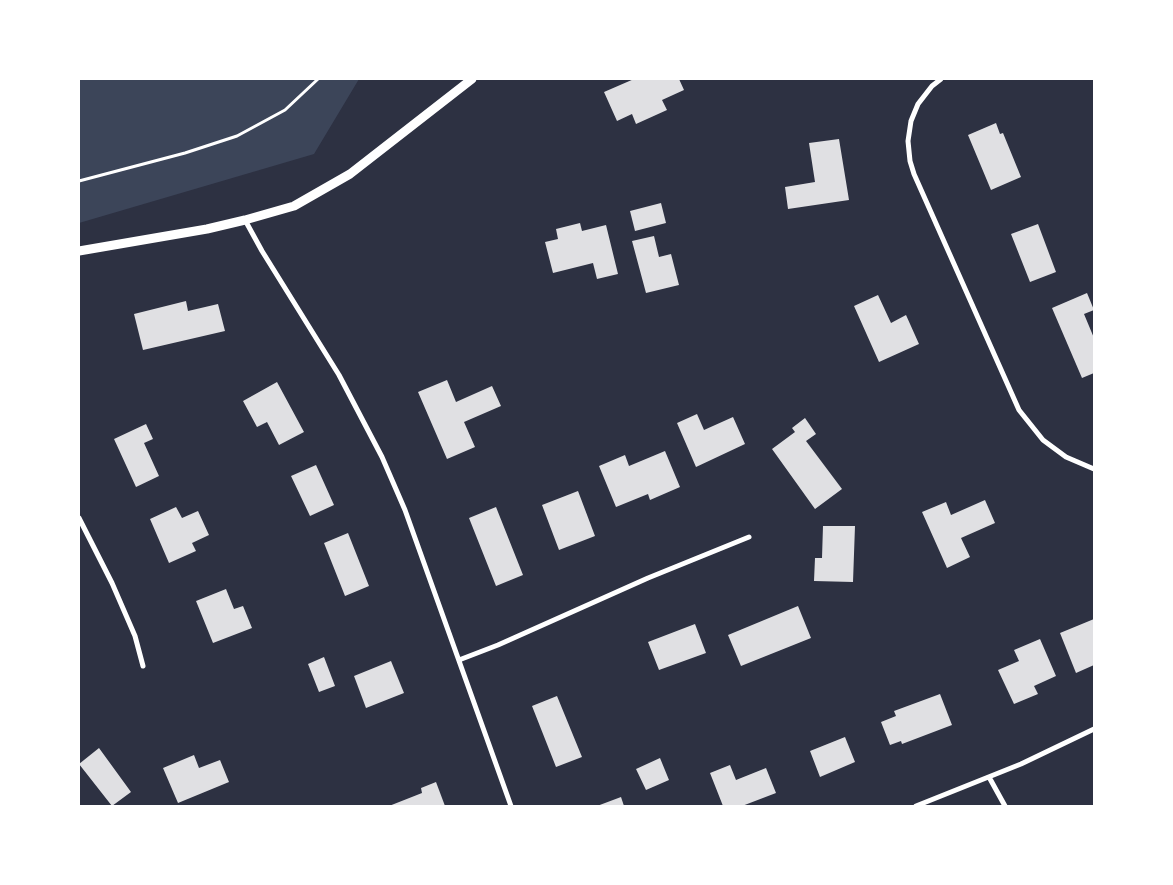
<!DOCTYPE html>
<style>
body{margin:0}
#map{position:relative;width:1173px;height:885px;overflow:hidden;background:#2d3142;font-family:Figtree,sans-serif}
canvas{display:block}
.frame{position:absolute;inset:0;border:80px solid #fff;pointer-events:none}
</style>
<div id="map">
<canvas width="1173" height="885"></canvas>
<div class="frame"></div>
</div>
<script>
const ctx = document.querySelector('canvas').getContext('2d');
ctx.lineJoin = 'round';
function fillPath(path, color) { ctx.fillStyle = color; ctx.fill(path, 'evenodd'); }
const shape = rows => new Path2D(rows.map(r => 'M' + r).join(''));
function stroke(path, color, width, dash) { ctx.strokeStyle = color; ctx.lineWidth = width; ctx.lineCap = dash ? 'butt' : 'round'; ctx.setLineDash(dash || []); ctx.stroke(path); }
fillPath(shape([
 [79,79,359,79,314,154,79,223]
]), '#3c4559');
fillPath(shape([
 [634,79,679,79,684,90,662,100,667,110,636,124,632,114,617,121,604,92],
 [996,123,1000,134,1003,133,1021,177,991,190,968,135],
 [839,139,849,200,788,209,785,187,815,182,809,143],
 [661,203,666,223,635,231,630,211],
 [580,223,582,231,606,225,618,274,597,279,593,263,553,273,545,242,558,239,556,229],
 [1038,224,1056,272,1030,282,1011,234],
 [654,236,659,257,671,254,679,285,646,293,632,241],
 [1087,293,1094,310,1084,314,1094,338,1094,373,1082,378,1052,308],
 [878,295,891,323,906,315,919,344,879,362,854,306],
 [186,301,188,311,218,304,225,331,143,350,134,314],
 [447,380,456,402,492,386,501,406,464,422,475,447,447,459,418,392],
 [277,382,304,432,279,445,267,422,257,427,243,401],
 [697,414,704,430,733,417,745,444,696,467,677,423],
 [805,418,816,434,806,441,842,489,815,509,772,449,795,432,792,428],
 [146,424,153,439,144,443,159,476,136,487,114,439],
 [665,451,680,487,650,500,648,494,616,507,599,466,625,455,629,466],
 [316,465,334,505,310,516,291,476],
 [578,491,595,536,559,550,542,505],
 [985,500,995,523,961,538,970,557,947,568,922,512,946,502,951,515],
 [176,507,182,518,198,511,209,535,192,543,196,551,169,563,150,519],
 [496,507,523,575,496,586,469,518],
 [823,526,855,526,853,582,814,581,815,558,822,558],
 [348,533,369,586,345,596,324,543],
 [226,589,234,609,243,606,252,628,213,643,196,601],
 [798,606,811,638,741,666,728,635],
 [1094,619,1094,665,1076,673,1060,633],
 [695,624,706,653,659,670,648,642],
 [1040,639,1056,676,1034,686,1038,694,1014,704,998,670,1019,661,1014,650],
 [324,657,335,686,319,692,308,664],
 [391,661,404,693,366,708,354,676],
 [940,694,952,725,902,744,901,741,890,745,881,722,896,716,894,711],
 [557,696,582,757,556,767,532,706],
 [845,737,855,762,820,777,810,751],
 [99,748,131,792,112,806,79,764],
 [194,755,199,768,220,760,229,782,178,803,163,768],
 [660,758,669,780,646,790,636,769],
 [730,765,736,780,766,768,776,793,742,806,723,806,710,773],
 [436,782,445,806,389,806,422,793,421,788],
 [621,797,624,806,597,806]
]), '#e0e0e3');
stroke(shape([
 [79,181,185,153,237,136,285,110,318,79]
]), '#fff', 3);
stroke(shape([
 [941,79,932,86,918,104,911,121,908,141,910,161,914,174,1019,410,1043,440,1066,457,1094,469],
 [245,220,262,251,339,375,382,457,405,510,511,806],
 [79,518,112,583,135,636,143,666],
 [459,660,498,645,648,578,749,537],
 [989,777,1005,806],
 [916,806,1021,764,1094,729]
]), '#fff', 5);
stroke(shape([
 [79,251,207,229,245,220,294,206,350,174,472,79]
]), '#fff', 9);
</script>
